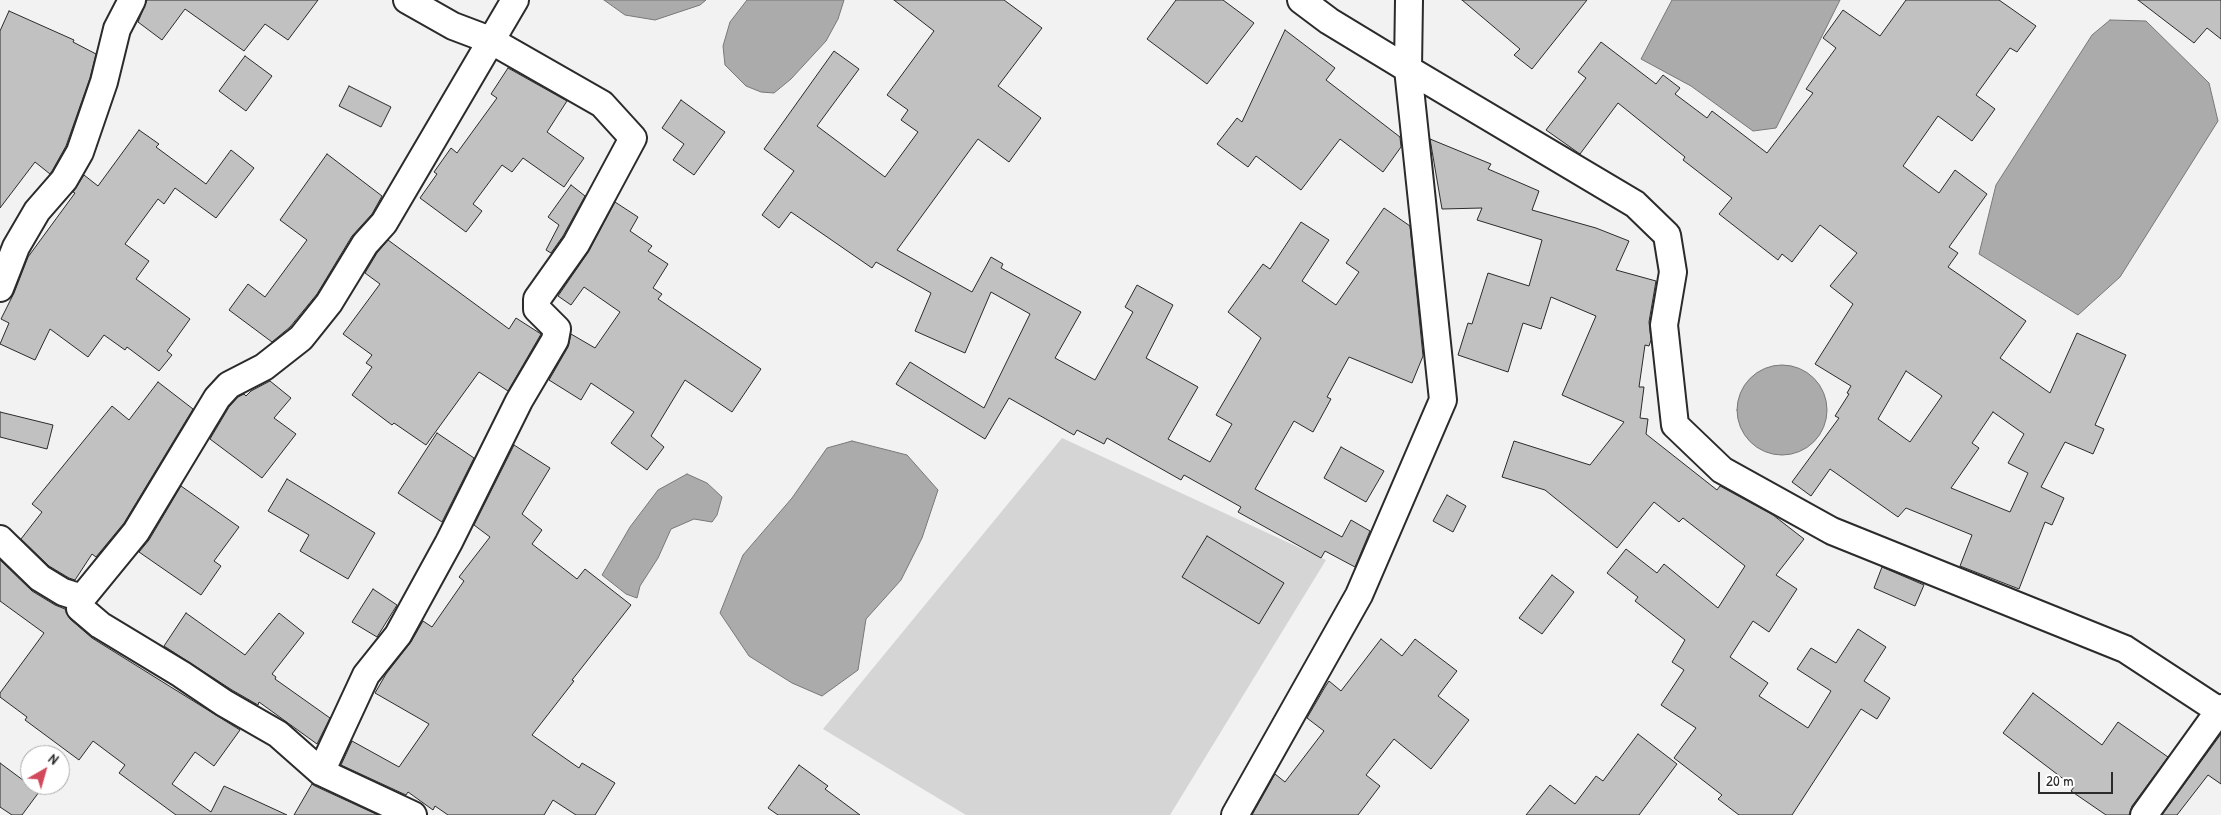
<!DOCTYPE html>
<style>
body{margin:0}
#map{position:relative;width:2221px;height:815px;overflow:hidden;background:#f2f2f2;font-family:"Patrick Hand",sans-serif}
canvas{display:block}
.north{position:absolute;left:20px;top:745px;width:50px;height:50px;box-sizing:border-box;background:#fff;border:1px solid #aaa;border-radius:50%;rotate:38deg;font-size:14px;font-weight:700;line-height:20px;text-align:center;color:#2b2b2b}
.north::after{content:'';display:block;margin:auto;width:18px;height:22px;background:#d1495b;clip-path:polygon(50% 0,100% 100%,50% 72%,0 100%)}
.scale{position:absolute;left:2038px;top:772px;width:75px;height:22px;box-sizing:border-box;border:2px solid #2b2b2b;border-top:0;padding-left:6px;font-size:15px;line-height:18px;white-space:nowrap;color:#2b2b2b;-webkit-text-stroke:4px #fff;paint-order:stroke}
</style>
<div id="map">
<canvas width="2221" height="815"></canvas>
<div class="north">N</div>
<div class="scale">20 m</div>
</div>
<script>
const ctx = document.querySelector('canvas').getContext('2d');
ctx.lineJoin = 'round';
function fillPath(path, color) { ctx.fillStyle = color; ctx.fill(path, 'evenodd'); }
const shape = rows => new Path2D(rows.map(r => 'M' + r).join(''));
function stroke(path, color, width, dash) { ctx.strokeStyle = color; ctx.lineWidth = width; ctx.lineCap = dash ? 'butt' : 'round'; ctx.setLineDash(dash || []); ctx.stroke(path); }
fillPath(shape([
 [1062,438,1326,560,1170,815,966,815,823,729]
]), '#d5d5d5');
const water = shape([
 [604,0,706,0,700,5,655,20,625,15,604,0],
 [747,0,844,0,838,19,826,41,791,79,774,93,761,92,746,86,725,65,723,46,730,22,747,0],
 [1672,0,1840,0,1776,128,1753,131,1691,86,1641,59,1672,0],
 [2110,20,2146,21,2209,83,2218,121,2120,277,2078,315,1979,254,1996,185,2092,35,2110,20],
 '1737 410a45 45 0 1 1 90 0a45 45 0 1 1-90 0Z',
 [852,441,907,455,938,490,922,538,901,580,866,619,858,670,822,696,792,683,749,656,720,613,743,555,792,498,827,448,852,441],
 [687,474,707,483,722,497,717,515,712,522,694,519,671,529,658,558,640,586,637,598,626,594,602,575,630,527,658,490,687,474]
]);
fillPath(water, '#ababab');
stroke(water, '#787878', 1);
const building = shape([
 [147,0,318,0,288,40,265,24,244,51,185,9,162,40,138,22,147,0],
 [894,0,1004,0,1042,28,998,86,1041,118,1009,162,978,139,897,250,972,292,991,257,1003,264,1001,268,1081,312,1055,358,1095,380,1133,312,1125,307,1137,285,1173,305,1146,358,1198,387,1168,439,1210,462,1232,424,1216,415,1261,338,1228,312,1263,264,1270,269,1301,222,1329,240,1302,281,1336,305,1359,272,1346,263,1384,208,1410,226,1423,356,1412,383,1349,357,1327,397,1331,399,1313,432,1294,421,1255,489,1342,537,1351,520,1370,531,1355,567,1325,551,1321,558,1238,512,1241,507,1184,475,1181,480,1107,438,1104,444,1077,430,1074,435,1009,398,985,439,896,384,910,362,984,408,1030,314,991,292,965,353,915,331,931,293,876,262,872,268,791,212,779,228,762,215,794,171,764,149,834,51,859,69,817,126,885,177,918,132,901,120,908,110,887,95,934,31,894,0],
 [1176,0,1223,0,1254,23,1207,84,1147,39,1176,0],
 [1462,0,1587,0,1532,69,1514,55,1520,49,1462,0],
 [1906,0,1999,0,2036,26,2017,52,2010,48,1976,95,1995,109,1972,141,1938,116,1903,166,1939,193,1955,170,1987,194,1949,247,1958,253,1948,267,2026,321,2000,358,2050,393,2077,333,2126,355,2095,425,2104,429,2093,454,2065,442,2041,487,2064,498,2052,525,2045,522,2019,589,1960,566,1972,535,1906,508,1898,517,1830,469,1811,496,1792,482,1839,418,1835,416,1849,394,1847,393,1851,386,1815,364,1853,304,1830,286,1857,253,1820,225,1792,262,1782,254,1778,260,1719,214,1732,198,1683,160,1685,157,1618,103,1580,154,1546,130,1586,78,1578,72,1601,42,1656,84,1663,75,1680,88,1675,94,1707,118,1712,111,1767,153,1813,93,1806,89,1836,48,1823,38,1843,10,1880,36,1906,0],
 [1906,371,1942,396,1910,442,1878,419,1906,371],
 [1993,412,2024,434,2008,463,2028,473,2010,512,1951,488,1979,448,1972,443,1993,412],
 [2138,0,2221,0,2221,39,2207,28,2194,43,2138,0],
 [9,11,74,40,73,42,96,54,90,78,66,146,52,171,50,174,35,162,0,208,0,31,9,11],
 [1285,30,1335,68,1326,80,1400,137,1401,147,1383,172,1340,139,1301,190,1256,156,1248,167,1217,144,1237,118,1242,122,1285,30],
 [245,56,272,76,246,111,219,91,245,56],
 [508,68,567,101,547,132,584,158,564,187,523,158,512,172,502,165,473,204,482,211,466,232,420,198,437,174,434,172,451,148,457,153,497,98,491,94,508,68],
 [349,86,391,107,381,127,339,106,349,86],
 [681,100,725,132,694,175,673,160,684,144,662,128,681,100],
 [139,130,159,144,156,147,206,184,231,150,254,168,216,218,175,188,164,204,158,199,125,244,149,261,136,279,190,319,167,351,172,355,159,371,127,347,125,350,104,335,88,357,50,329,35,360,0,344,9,323,1,319,14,293,28,257,75,193,73,192,84,175,98,186,139,130],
 [1430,139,1491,164,1488,169,1539,191,1532,210,1596,228,1629,241,1616,270,1656,281,1649,322,1651,340,1649,346,1645,345,1639,387,1644,387,1640,418,1648,419,1646,434,1717,490,1720,486,1773,515,1804,539,1776,575,1797,589,1769,632,1753,621,1730,657,1768,683,1759,696,1808,728,1831,691,1797,669,1811,648,1836,663,1858,629,1886,647,1864,681,1890,698,1877,719,1861,709,1792,815,1739,815,1718,799,1722,795,1674,758,1696,728,1661,705,1684,670,1672,662,1685,640,1635,601,1638,597,1607,573,1626,549,1657,573,1664,564,1718,608,1745,566,1683,518,1679,522,1654,502,1617,548,1545,490,1502,477,1514,441,1590,465,1624,422,1562,395,1596,316,1551,297,1541,329,1523,323,1508,372,1458,355,1468,323,1472,324,1488,273,1529,286,1542,240,1477,220,1482,208,1442,209,1430,139],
 [327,154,382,196,372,214,352,236,317,294,290,327,272,342,229,310,248,284,265,297,307,240,280,220,327,154],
 [571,185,585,196,563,236,551,253,546,250,559,225,548,217,571,185],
 [615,202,638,217,630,231,652,246,648,251,668,264,653,288,662,294,658,299,761,369,732,412,685,380,651,436,664,447,647,470,611,443,634,412,591,383,581,400,549,380,568,347,571,334,595,348,620,312,584,287,571,305,558,296,589,251,615,202],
 [388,240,509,329,516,318,541,334,508,391,479,372,426,445,394,423,392,425,352,395,372,367,366,363,372,355,343,334,380,284,365,273,377,253,388,240],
 [270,381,291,398,274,418,296,434,262,478,210,439,229,407,238,397,244,394,246,396,251,391,270,381],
 [158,382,193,409,124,523,96,557,92,554,75,580,69,578,49,566,21,539,42,512,32,504,112,406,129,420,158,382],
 [0,412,53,425,47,449,0,437,0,412],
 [437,433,474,458,442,522,398,493,437,433],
 [514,445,550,468,522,514,542,530,532,544,577,579,585,569,631,605,572,680,574,681,532,735,579,768,582,763,615,783,595,815,576,815,553,800,544,815,448,815,435,806,433,810,408,792,406,795,341,765,352,741,399,767,429,724,375,693,386,674,411,642,423,621,432,627,464,581,459,577,490,537,474,525,514,445],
 [1341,447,1384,471,1366,502,1324,478,1341,447],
 [287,479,375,533,348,579,300,551,309,535,268,511,287,479],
 [181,486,239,527,214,561,221,566,201,595,139,552,149,540,181,486],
 [1447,495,1466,506,1453,532,1433,521,1447,495],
 [1207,536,1284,583,1259,624,1182,577,1207,536],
 [0,560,32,591,55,605,65,609,70,619,92,638,240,730,214,766,195,752,172,784,211,812,224,786,287,815,176,815,119,773,125,765,93,741,79,760,25,720,27,717,0,697,0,693,44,633,0,601,0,560],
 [1882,567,1924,585,1915,606,1874,588,1882,567],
 [1552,575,1574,592,1542,634,1519,618,1552,575],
 [373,589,397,605,377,637,352,622,373,589],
 [186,613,245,655,279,613,304,633,272,674,276,677,275,679,330,718,317,744,259,702,258,705,232,690,164,646,186,613],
 [1381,639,1402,656,1415,639,1457,671,1438,696,1469,720,1431,769,1394,739,1366,775,1380,786,1358,815,1252,815,1275,774,1285,782,1324,731,1307,718,1325,687,1329,681,1341,691,1381,639],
 [2033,693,2102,745,2118,722,2168,757,2132,806,2129,815,2106,815,2071,791,2074,787,2003,733,2033,693],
 [1638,734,1677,764,1639,815,1526,815,1550,785,1575,804,1596,776,1603,781,1638,734],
 [2221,734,2221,784,2208,775,2177,815,2162,815,2221,734],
 [0,763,39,792,22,815,12,815,0,807,0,763],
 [799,765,828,786,825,789,860,815,778,815,768,808,799,765],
 [312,784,315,786,378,815,294,815,312,784]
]);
fillPath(building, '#c1c1c1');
stroke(building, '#2b2b2b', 1);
const minor = shape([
 [407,0,453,26,490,40,602,104,633,138,576,244,537,299,537,309,557,329,555,340,519,401,449,542,398,635,366,675,321,772,413,815],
 [1301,0,1329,21,1408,69,1635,204,1667,235,1673,272,1664,325,1675,425,1722,470,1832,531,2125,649,2221,712],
 [0,288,16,247,37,211,64,180,80,152,104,82,117,29,132,0],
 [0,539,40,578,63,592,82,598],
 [321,772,278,734,224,703,181,674,100,625,80,608,82,598,136,532,217,398,229,385,264,367,301,338,329,303,365,244,384,223,515,0],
 [1235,815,1359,595,1443,400,1408,69,1409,0],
 [2144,815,2221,708]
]);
stroke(minor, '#2b2b2b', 30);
stroke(minor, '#fff', 26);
</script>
